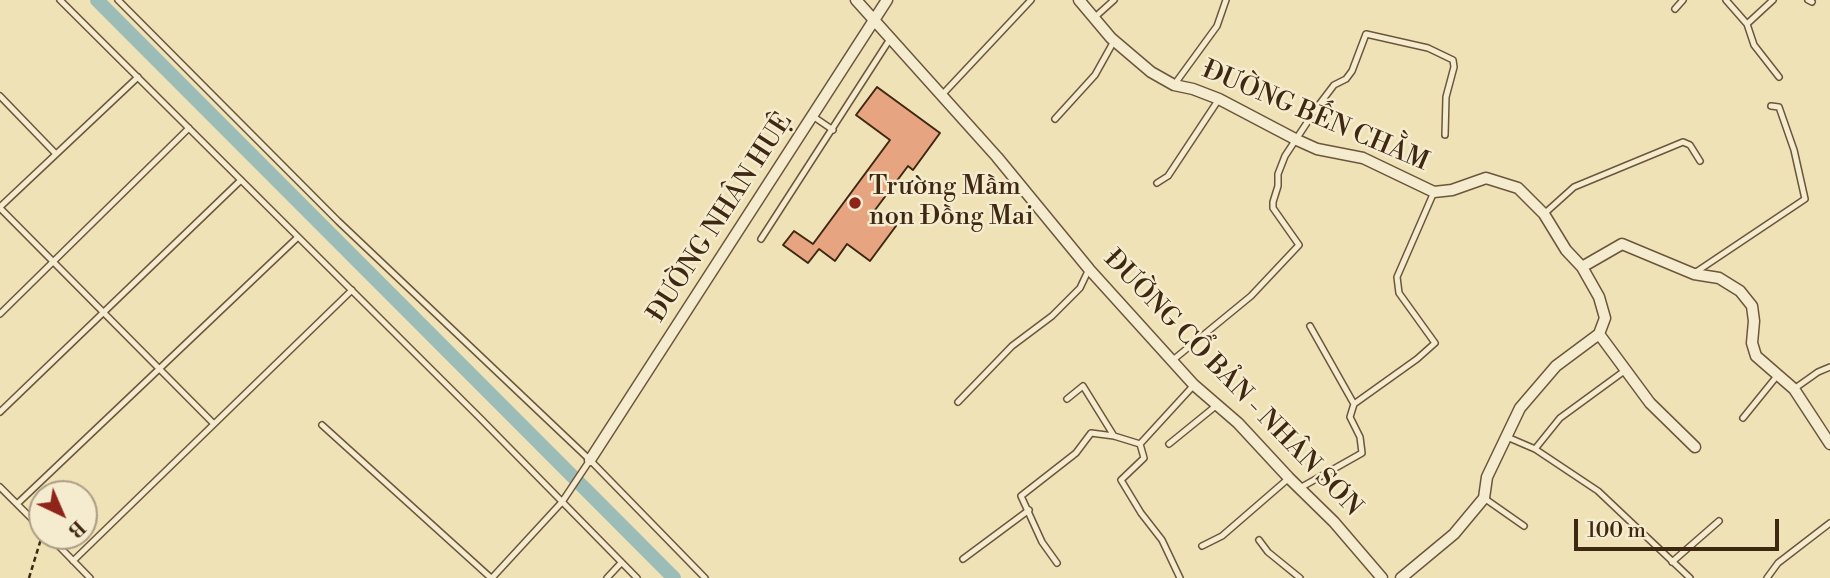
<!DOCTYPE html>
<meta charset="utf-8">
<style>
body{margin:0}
#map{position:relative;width:1830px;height:578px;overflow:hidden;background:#efe2b7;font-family:"Libre Bodoni",serif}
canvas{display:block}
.north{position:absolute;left:28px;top:480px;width:70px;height:70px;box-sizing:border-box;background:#f5ecd0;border:2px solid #ac9e84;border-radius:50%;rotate:136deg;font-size:19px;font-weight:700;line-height:28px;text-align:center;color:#3f2812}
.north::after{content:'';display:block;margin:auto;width:24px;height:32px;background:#8f2418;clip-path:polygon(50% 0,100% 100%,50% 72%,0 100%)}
.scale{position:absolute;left:1574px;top:519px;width:205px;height:32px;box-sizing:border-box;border:4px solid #3f2812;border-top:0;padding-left:9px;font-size:21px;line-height:24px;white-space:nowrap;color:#3f2812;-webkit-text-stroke:5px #f5ecd0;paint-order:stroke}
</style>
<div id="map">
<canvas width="1830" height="578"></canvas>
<div class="north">B</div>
<div class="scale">100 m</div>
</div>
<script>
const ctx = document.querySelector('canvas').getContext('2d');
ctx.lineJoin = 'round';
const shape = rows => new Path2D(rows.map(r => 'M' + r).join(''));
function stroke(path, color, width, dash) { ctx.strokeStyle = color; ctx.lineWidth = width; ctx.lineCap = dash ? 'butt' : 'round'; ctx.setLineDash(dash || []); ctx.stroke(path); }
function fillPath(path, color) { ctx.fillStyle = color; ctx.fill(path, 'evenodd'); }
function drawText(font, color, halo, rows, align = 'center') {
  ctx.font = font + ' "Libre Bodoni",serif'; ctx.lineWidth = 5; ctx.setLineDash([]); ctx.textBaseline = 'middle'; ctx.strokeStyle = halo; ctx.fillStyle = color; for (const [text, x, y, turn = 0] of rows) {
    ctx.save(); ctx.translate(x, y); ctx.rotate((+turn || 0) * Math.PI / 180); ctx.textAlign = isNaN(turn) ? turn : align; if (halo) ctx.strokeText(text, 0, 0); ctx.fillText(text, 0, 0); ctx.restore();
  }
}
stroke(shape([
 [97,0,674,578]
]), '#9cbcb7', 14);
const building = shape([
 [877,87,940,133,913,170,908,166,875,210,896,226,870,261,847,244,835,261,819,249,808,263,783,245,794,231,813,244,890,140,856,115,877,87]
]);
fillPath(building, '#e7a481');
stroke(building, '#3f2812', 2);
const service = shape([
 [60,0,481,419,637,578],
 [118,0,338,221,590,460,705,578],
 [1726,0,1747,24,1773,0],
 [1808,0,1812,2],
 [1675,9,1683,0],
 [1094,18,1114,0],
 [1747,24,1754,45,1779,77],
 [1174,85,1217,26,1226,0],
 [0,96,56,154],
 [941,96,1031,0],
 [814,117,833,130],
 [1055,119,1095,75,1114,41],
 [1157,183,1168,176,1219,99],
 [0,207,138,77],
 [0,208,214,424],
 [1544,214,1574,187,1683,142,1690,145,1700,161],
 [761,239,890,39],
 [1696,272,1805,199,1794,150,1779,107,1771,106],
 [0,314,189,128],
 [1173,360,1251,296,1299,245,1273,208,1273,202,1278,186,1278,174,1285,156,1318,106,1334,85,1346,79,1352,71,1366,34,1428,48,1453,60,1454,67,1446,97,1445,135],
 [1794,389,1818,372,1830,367],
 [1067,399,1083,386,1114,436],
 [958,402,1012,346,1052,316,1080,288,1089,269],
 [1354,404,1417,359,1435,343,1399,293,1397,277,1434,192],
 [0,412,241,180],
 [1743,418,1777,376],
 [322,425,491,578],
 [1507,437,1535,449,1598,491,1690,578],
 [1140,444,1144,458,1121,480,1141,513,1162,540,1180,578],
 [1140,444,1194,385],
 [1169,444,1217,405],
 [1535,449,1560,418,1627,369],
 [0,487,42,529],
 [1300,488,1362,453,1360,437,1350,417,1354,404,1310,326],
 [1484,498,1524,526],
 [17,504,298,237],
 [49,536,90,578],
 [1259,540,1268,552,1300,578],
 [1202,546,1222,536,1289,478],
 [963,559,1029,510],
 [73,561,352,290],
 [1672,562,1719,521],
 [1057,563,1042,542,1021,496,1076,453,1091,433,1114,436,1140,444],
 [492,578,562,502,590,460],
 [607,578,621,563],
 [1767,578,1778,563,1830,523]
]);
const minor = shape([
 [856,0,997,157,1089,269,1194,385,1238,423,1289,478,1334,522,1382,578],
 [1079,0,1111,38,1151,72,1174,85,1193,89,1219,99,1297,140,1317,149,1363,158,1434,192,1452,190,1486,178,1518,188,1544,214,1566,250,1582,267,1622,244,1694,274,1719,278,1740,291,1752,306,1754,321,1752,343,1756,356,1794,389,1830,444],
 [1599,334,1650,403,1695,447],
 [590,460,887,0],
 [1401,578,1454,534,1484,498,1487,477,1520,408,1556,366,1599,334,1605,318,1599,297,1582,267]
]);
stroke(service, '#6b563b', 8);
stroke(minor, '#6b563b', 13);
stroke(shape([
 [29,578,41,539]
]), '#3f2812', 2.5, [5, 3.5]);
stroke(service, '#f5ecd0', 5);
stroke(minor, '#f5ecd0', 10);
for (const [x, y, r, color] of [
 [855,203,7,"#8f2418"]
]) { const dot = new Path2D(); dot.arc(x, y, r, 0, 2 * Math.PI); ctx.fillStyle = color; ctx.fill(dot); stroke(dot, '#f5ecd0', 2.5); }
drawText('26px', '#3f2812', '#f5ecd0', [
 ["ĐƯỜNG BẾN CHẰM",1315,117,23],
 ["ĐƯỜNG NHÂN HUỆ",721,218,-57],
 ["ĐƯỜNG CỔ BẢN - NHÂN SƠN",1232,384,46]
]);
drawText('26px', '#3f2812', '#f5ecd0', [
 ["Trường Mầm",869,188],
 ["non Đồng Mai",869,218]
], 'left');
</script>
